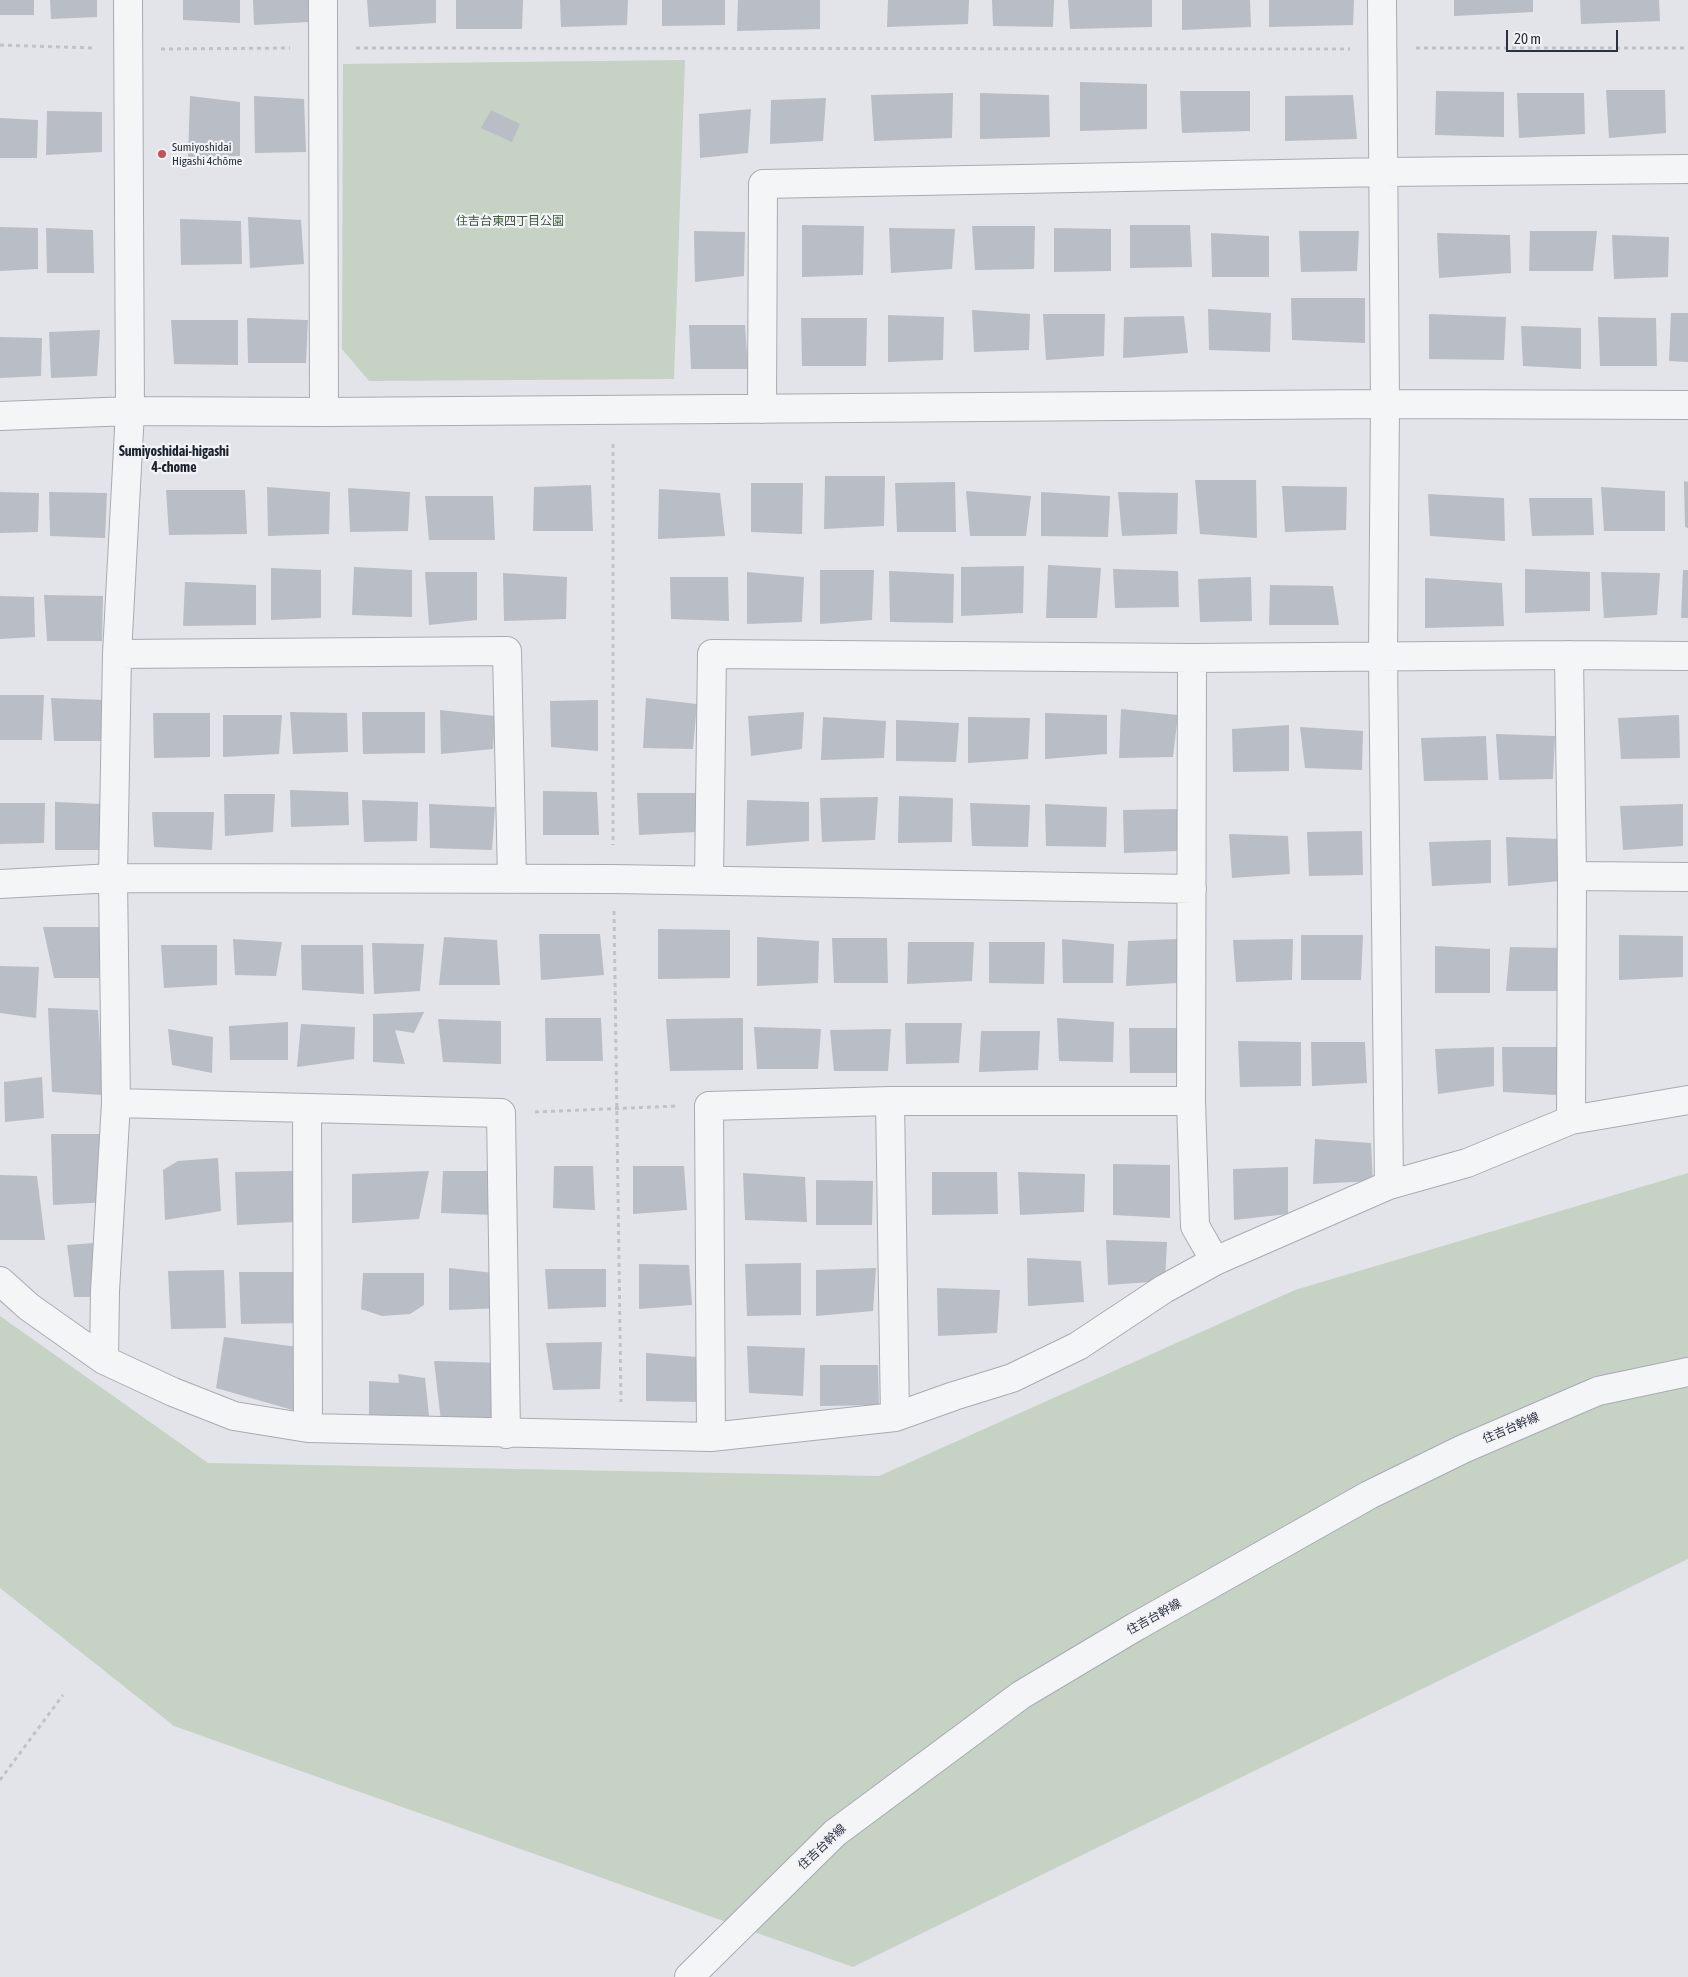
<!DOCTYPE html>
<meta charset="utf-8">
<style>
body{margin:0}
#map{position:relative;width:1688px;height:1977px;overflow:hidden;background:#e2e4e9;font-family:"Asap Condensed",sans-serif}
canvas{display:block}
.scale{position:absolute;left:1506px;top:30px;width:112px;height:22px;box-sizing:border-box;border:2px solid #2b313f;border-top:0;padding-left:6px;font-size:15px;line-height:18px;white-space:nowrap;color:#2b313f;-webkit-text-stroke:4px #f1f3f6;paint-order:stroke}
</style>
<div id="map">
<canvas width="1688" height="1977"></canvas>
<div class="scale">20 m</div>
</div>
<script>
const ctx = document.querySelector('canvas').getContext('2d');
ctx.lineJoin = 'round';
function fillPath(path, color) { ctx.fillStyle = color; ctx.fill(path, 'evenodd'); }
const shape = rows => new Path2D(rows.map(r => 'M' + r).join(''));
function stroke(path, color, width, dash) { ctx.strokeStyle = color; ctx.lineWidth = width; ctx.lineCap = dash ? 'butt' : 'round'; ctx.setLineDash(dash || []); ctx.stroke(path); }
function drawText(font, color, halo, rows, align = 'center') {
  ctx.font = font + ' "Asap Condensed","Noto Sans JP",sans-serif'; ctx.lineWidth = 4.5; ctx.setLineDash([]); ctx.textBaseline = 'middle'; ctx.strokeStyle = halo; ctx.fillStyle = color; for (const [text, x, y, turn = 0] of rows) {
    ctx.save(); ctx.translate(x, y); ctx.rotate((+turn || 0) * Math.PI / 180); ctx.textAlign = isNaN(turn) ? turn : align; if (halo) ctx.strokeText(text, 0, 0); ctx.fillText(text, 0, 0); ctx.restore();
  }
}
fillPath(shape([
 [685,60,674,379,369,381,342,349,343,64],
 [1688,1173,1688,1559,853,1967,174,1726,0,1588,0,1316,208,1463,879,1476,1295,1290]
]), '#c6d2c3');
fillPath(shape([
 [0,0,34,0,34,15,0,15],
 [50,0,97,0,97,17,51,19],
 [183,0,240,0,240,23,183,20],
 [253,0,308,0,308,22,254,25],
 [367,0,436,0,436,23,369,27],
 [456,0,523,0,522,29,456,29],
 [560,0,628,0,627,25,561,27],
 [662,0,725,0,725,25,662,26],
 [738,0,820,0,820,29,737,31],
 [888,0,969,0,968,24,887,27],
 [992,0,1054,0,1053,27,993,26],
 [1068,0,1152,0,1152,27,1070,29],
 [1182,0,1250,0,1251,27,1182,30],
 [1269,0,1354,0,1353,25,1269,27],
 [1454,0,1533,0,1533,12,1454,16],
 [1580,0,1659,0,1660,21,1581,24],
 [1080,82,1147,84,1147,129,1080,131],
 [1606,90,1665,90,1666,133,1609,138],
 [1180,91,1250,91,1250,131,1182,133],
 [1436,91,1504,92,1504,137,1435,135],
 [953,93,952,138,874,141,871,95],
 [980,93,1049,95,1050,137,980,139],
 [1517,93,1584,93,1585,134,1519,138],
 [1353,95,1357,139,1285,141,1285,96],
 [190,96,240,102,240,156,188,157],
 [254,96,304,99,306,152,255,153],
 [826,98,823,141,770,144,771,100],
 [751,109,748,153,700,158,699,114],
 [491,110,520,124,512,142,481,128],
 [47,111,102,112,102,152,46,155],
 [0,118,38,120,37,158,0,158],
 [248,217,301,220,304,264,250,268],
 [180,219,241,221,242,264,181,265],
 [802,225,864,226,863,275,802,277],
 [1130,225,1190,225,1192,267,1130,268],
 [972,226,1035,226,1034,269,975,270],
 [0,227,38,228,38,269,0,271],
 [46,228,93,230,94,273,47,273],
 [889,228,955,229,952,269,891,273],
 [1054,228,1111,229,1111,271,1054,272],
 [694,231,745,232,744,276,695,282],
 [1299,231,1359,231,1357,271,1301,272],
 [1530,231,1597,231,1593,271,1529,271],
 [1211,233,1269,236,1269,277,1212,277],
 [1437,233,1510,235,1511,273,1439,278],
 [1612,235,1669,237,1668,277,1614,279],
 [1291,298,1365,298,1365,343,1292,340],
 [1208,309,1271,313,1270,352,1209,350],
 [972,310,1030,314,1029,350,974,352],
 [1671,313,1688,313,1688,362,1669,361],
 [1043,314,1105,314,1104,356,1046,360],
 [1429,314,1506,317,1504,360,1429,359],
 [888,315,944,317,943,360,888,362],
 [1184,316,1188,353,1123,358,1124,317],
 [1598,317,1656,318,1657,366,1600,366],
 [247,318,308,320,306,363,248,363],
 [801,318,867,318,866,366,802,366],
 [171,320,238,320,238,365,174,364],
 [689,325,745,325,748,369,691,369],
 [1521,326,1581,328,1581,369,1523,366],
 [100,330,97,376,51,378,49,332],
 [0,337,42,338,41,376,0,378],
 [825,476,885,476,884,526,824,529],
 [1195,480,1256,480,1257,538,1200,534],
 [1684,481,1688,482,1688,528,1685,527],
 [955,482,956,532,897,532,895,483],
 [751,483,803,483,802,534,751,532],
 [591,485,593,531,533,531,534,487],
 [1282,486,1347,487,1346,530,1285,532],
 [267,487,330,492,329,534,268,536],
 [1601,487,1665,491,1665,531,1604,531],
 [348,488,410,492,408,531,350,532],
 [659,489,720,493,725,536,658,539],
 [166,490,245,490,247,534,169,535],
 [966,491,1031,496,1026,536,970,536],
 [0,492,39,493,38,532,0,533],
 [49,492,107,493,105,538,50,536],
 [1041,492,1110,496,1108,537,1041,536],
 [1118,492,1178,493,1177,534,1122,536],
 [1428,494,1504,498,1505,541,1430,536],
 [425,496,493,496,495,540,429,540],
 [1529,498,1592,498,1594,535,1532,536],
 [1048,565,1101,568,1097,618,1046,618],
 [1024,566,1023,613,961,616,961,567],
 [354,567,412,570,412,617,352,615],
 [271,568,321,570,321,618,271,620],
 [1113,569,1178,571,1179,607,1115,608],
 [1525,569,1590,572,1590,611,1525,613],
 [820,570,874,570,872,620,820,624],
 [1683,570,1688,570,1688,618,1681,618],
 [889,571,954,574,953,623,890,622],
 [425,572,477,572,477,620,429,625],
 [747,572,804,577,802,622,747,624],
 [1601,572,1660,573,1657,615,1604,618],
 [503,573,567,577,566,619,504,621],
 [670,577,728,577,729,621,671,619],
 [1251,577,1252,621,1200,622,1198,579],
 [1425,578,1502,583,1504,626,1425,628],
 [185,582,256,585,256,625,183,626],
 [1270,585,1333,586,1339,625,1269,625],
 [44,595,103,596,102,641,47,641],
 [0,596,34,597,35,637,0,639],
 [0,695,44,695,42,740,0,740],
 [51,698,104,700,101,741,54,741],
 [646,698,697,704,693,749,643,748],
 [598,700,598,751,551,747,550,701],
 [1121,709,1178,715,1173,757,1119,758],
 [440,710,495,716,493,749,441,754],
 [290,712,347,713,348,752,293,754],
 [362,712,425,712,425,753,363,754],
 [804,712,802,749,751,756,748,716],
 [153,713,210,713,210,757,154,758],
 [1045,713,1107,715,1107,754,1045,759],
 [223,715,282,715,279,754,223,757],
 [1679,715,1680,758,1621,759,1618,718],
 [823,717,886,721,884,758,821,760],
 [968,717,1030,718,1028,759,968,763],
 [896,720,959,723,956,762,896,761],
 [1289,725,1289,771,1233,772,1232,729],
 [1300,727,1363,731,1362,770,1305,768],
 [1496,734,1555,736,1553,779,1499,780],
 [1486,736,1488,780,1424,781,1421,738],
 [290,790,348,792,349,825,291,827],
 [543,791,597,792,599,835,543,835],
 [637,793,695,793,697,832,639,835],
 [224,794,275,794,273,832,225,836],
 [899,796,953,798,952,842,898,843],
 [878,797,875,840,822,842,820,798],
 [362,800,418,802,417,841,364,842],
 [747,800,809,802,809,841,746,846],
 [55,802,102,804,102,850,55,850],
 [0,803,45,803,44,843,0,844],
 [970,803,1030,805,1028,847,972,846],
 [429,804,495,807,492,850,430,848],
 [1045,804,1107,807,1106,847,1046,846],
 [1683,804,1683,846,1623,850,1620,806],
 [1178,809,1177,851,1124,853,1123,810],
 [152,812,214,812,212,850,154,847],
 [1362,831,1363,875,1309,876,1307,832],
 [1229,834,1288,836,1290,874,1232,878],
 [1506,837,1560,839,1560,881,1508,886],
 [1491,840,1491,883,1432,886,1429,842],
 [43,927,100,927,99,978,54,978],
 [658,929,730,930,730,978,658,979],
 [539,934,600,934,604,975,541,980],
 [1301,935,1363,935,1361,980,1301,980],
 [1619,935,1683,936,1683,977,1619,980],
 [444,937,497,940,500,985,439,985],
 [757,937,819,941,818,983,757,986],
 [832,938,887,938,888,983,834,983],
 [233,939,282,942,276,976,235,975],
 [1062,939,1114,944,1113,983,1063,983],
 [1178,939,1178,983,1126,986,1128,941],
 [1293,939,1292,980,1236,982,1233,940],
 [908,942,974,942,972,981,907,984],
 [989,942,1045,942,1044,984,989,983],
 [372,943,424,944,420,991,374,994],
 [161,945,217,945,217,985,164,988],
 [301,945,363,945,364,994,302,990],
 [1435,946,1490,949,1490,993,1435,993],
 [1510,947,1561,948,1559,991,1506,991],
 [0,966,39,967,36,1018,0,1013],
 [48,1008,98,1010,103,1095,52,1092],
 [424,1012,414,1033,395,1030,405,1064,373,1062,373,1014],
 [545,1018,601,1018,603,1061,546,1061],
 [743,1018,743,1070,670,1071,666,1019],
 [1057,1018,1114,1022,1113,1062,1059,1061],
 [438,1019,501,1021,501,1064,443,1062],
 [288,1022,288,1060,230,1060,229,1026],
 [905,1023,962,1023,959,1063,906,1064],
 [301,1024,355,1027,354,1059,297,1067],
 [754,1027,821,1029,818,1069,757,1069],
 [1129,1028,1181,1028,1182,1073,1130,1073],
 [168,1029,213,1037,212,1073,172,1065],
 [891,1029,888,1071,834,1071,830,1030],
 [981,1031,1040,1031,1038,1070,979,1072],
 [1238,1041,1301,1042,1301,1086,1240,1087],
 [1311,1042,1365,1042,1367,1083,1312,1086],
 [1494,1047,1494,1086,1438,1094,1435,1049],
 [1502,1047,1558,1047,1556,1095,1503,1092],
 [42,1077,44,1118,5,1122,4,1082],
 [51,1134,105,1134,110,1202,53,1205],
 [1315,1139,1371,1143,1373,1181,1313,1184],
 [218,1158,221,1211,165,1220,163,1170,178,1161],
 [1113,1164,1170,1165,1170,1218,1113,1215],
 [554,1166,593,1166,595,1210,553,1208],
 [633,1166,684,1166,687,1210,633,1214],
 [1288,1167,1288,1214,1234,1220,1233,1169],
 [293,1171,296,1222,237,1225,235,1172],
 [429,1171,419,1219,352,1223,352,1174],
 [443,1171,495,1171,493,1215,441,1213],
 [932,1172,997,1172,998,1214,932,1215],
 [1018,1172,1085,1174,1084,1212,1020,1215],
 [743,1173,805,1177,807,1222,745,1220],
 [0,1175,37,1176,45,1240,0,1240],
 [816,1180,873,1181,872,1225,816,1225],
 [1106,1240,1167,1242,1165,1281,1108,1285],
 [108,1242,112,1297,74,1297,67,1245],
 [1027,1258,1081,1261,1084,1302,1028,1306],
 [801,1263,801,1315,747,1316,745,1264],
 [639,1264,689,1265,692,1305,639,1309],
 [449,1268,503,1274,504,1308,449,1310],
 [876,1268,873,1311,816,1316,816,1270],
 [545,1269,606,1269,606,1307,548,1309],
 [224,1270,226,1328,171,1329,168,1271],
 [239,1272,301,1272,308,1323,241,1324],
 [363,1273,424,1273,424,1305,410,1314,382,1316,361,1309],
 [937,1288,1000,1290,997,1333,938,1336],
 [224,1337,312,1349,296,1411,216,1388],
 [602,1342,600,1389,553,1390,546,1343],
 [747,1346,805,1348,803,1396,749,1393],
 [646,1353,697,1357,701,1402,646,1401],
 [434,1361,505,1363,506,1424,441,1421],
 [820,1365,878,1365,879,1405,820,1406],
 [398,1374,425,1378,429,1416,369,1415,369,1381,399,1383]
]), '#b9bdc5');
const minor = shape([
 [323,0,324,412],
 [1382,0,1385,404,1383,656,1389,1185],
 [762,409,763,184,1383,172,1688,169],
 [0,416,130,411,324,412,1385,404,1688,405],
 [117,654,507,651,512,879],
 [1569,655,1572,876,1571,1120],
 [1192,658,1191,1101,1195,1226,1215,1261],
 [1572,876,1688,877],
 [709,880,712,654,1192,658,1569,655,1688,656],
 [0,884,113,878,613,879,1192,889],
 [890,1101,895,1417],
 [116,1103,501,1113,506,1434],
 [307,1108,308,1428],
 [0,1281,29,1307,104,1360,173,1392,234,1416,308,1428,711,1437,895,1417,954,1396,1012,1378,1078,1346,1164,1289,1215,1261,1389,1185,1467,1163,1571,1120,1688,1100],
 [104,1360,105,1291,116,1103,113,878,117,654,130,411,128,0],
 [711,1437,709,1106,890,1101,1191,1101],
 [689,1977,835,1833,1021,1695,1135,1627,1369,1495,1463,1449,1598,1391,1688,1372]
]);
stroke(minor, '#a7abb3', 30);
stroke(shape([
 [0,45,95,48],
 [356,48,1350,49],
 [1416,48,1688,48],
 [161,49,290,48],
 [613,444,613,845],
 [614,911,621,1402],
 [535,1112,676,1106],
 [0,1780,63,1695]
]), '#c0c2c7', 3, [4, 4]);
stroke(minor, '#f4f5f7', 28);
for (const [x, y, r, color] of [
 [162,154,5,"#c1535b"]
]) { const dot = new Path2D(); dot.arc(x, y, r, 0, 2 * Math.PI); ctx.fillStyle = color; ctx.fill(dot); stroke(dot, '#f1f3f6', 2); }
drawText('12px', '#2b313f', '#f1f3f6', [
 ["Sumiyoshidai",172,147],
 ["Higashi 4chōme",172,161]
], 'left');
drawText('12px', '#3e593a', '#f1f3f6', [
 ["住吉台東四丁目公園",510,221]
]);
drawText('12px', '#2b313f', '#f1f3f6', [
 ["住吉台幹線",1511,1428,-23],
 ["住吉台幹線",1154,1617,-29],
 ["住吉台幹線",822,1847,-43]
]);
drawText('bold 14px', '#1d2230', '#f1f3f6', [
 ["Sumiyoshidai-higashi",174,452],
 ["4-chome",174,468]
]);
</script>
